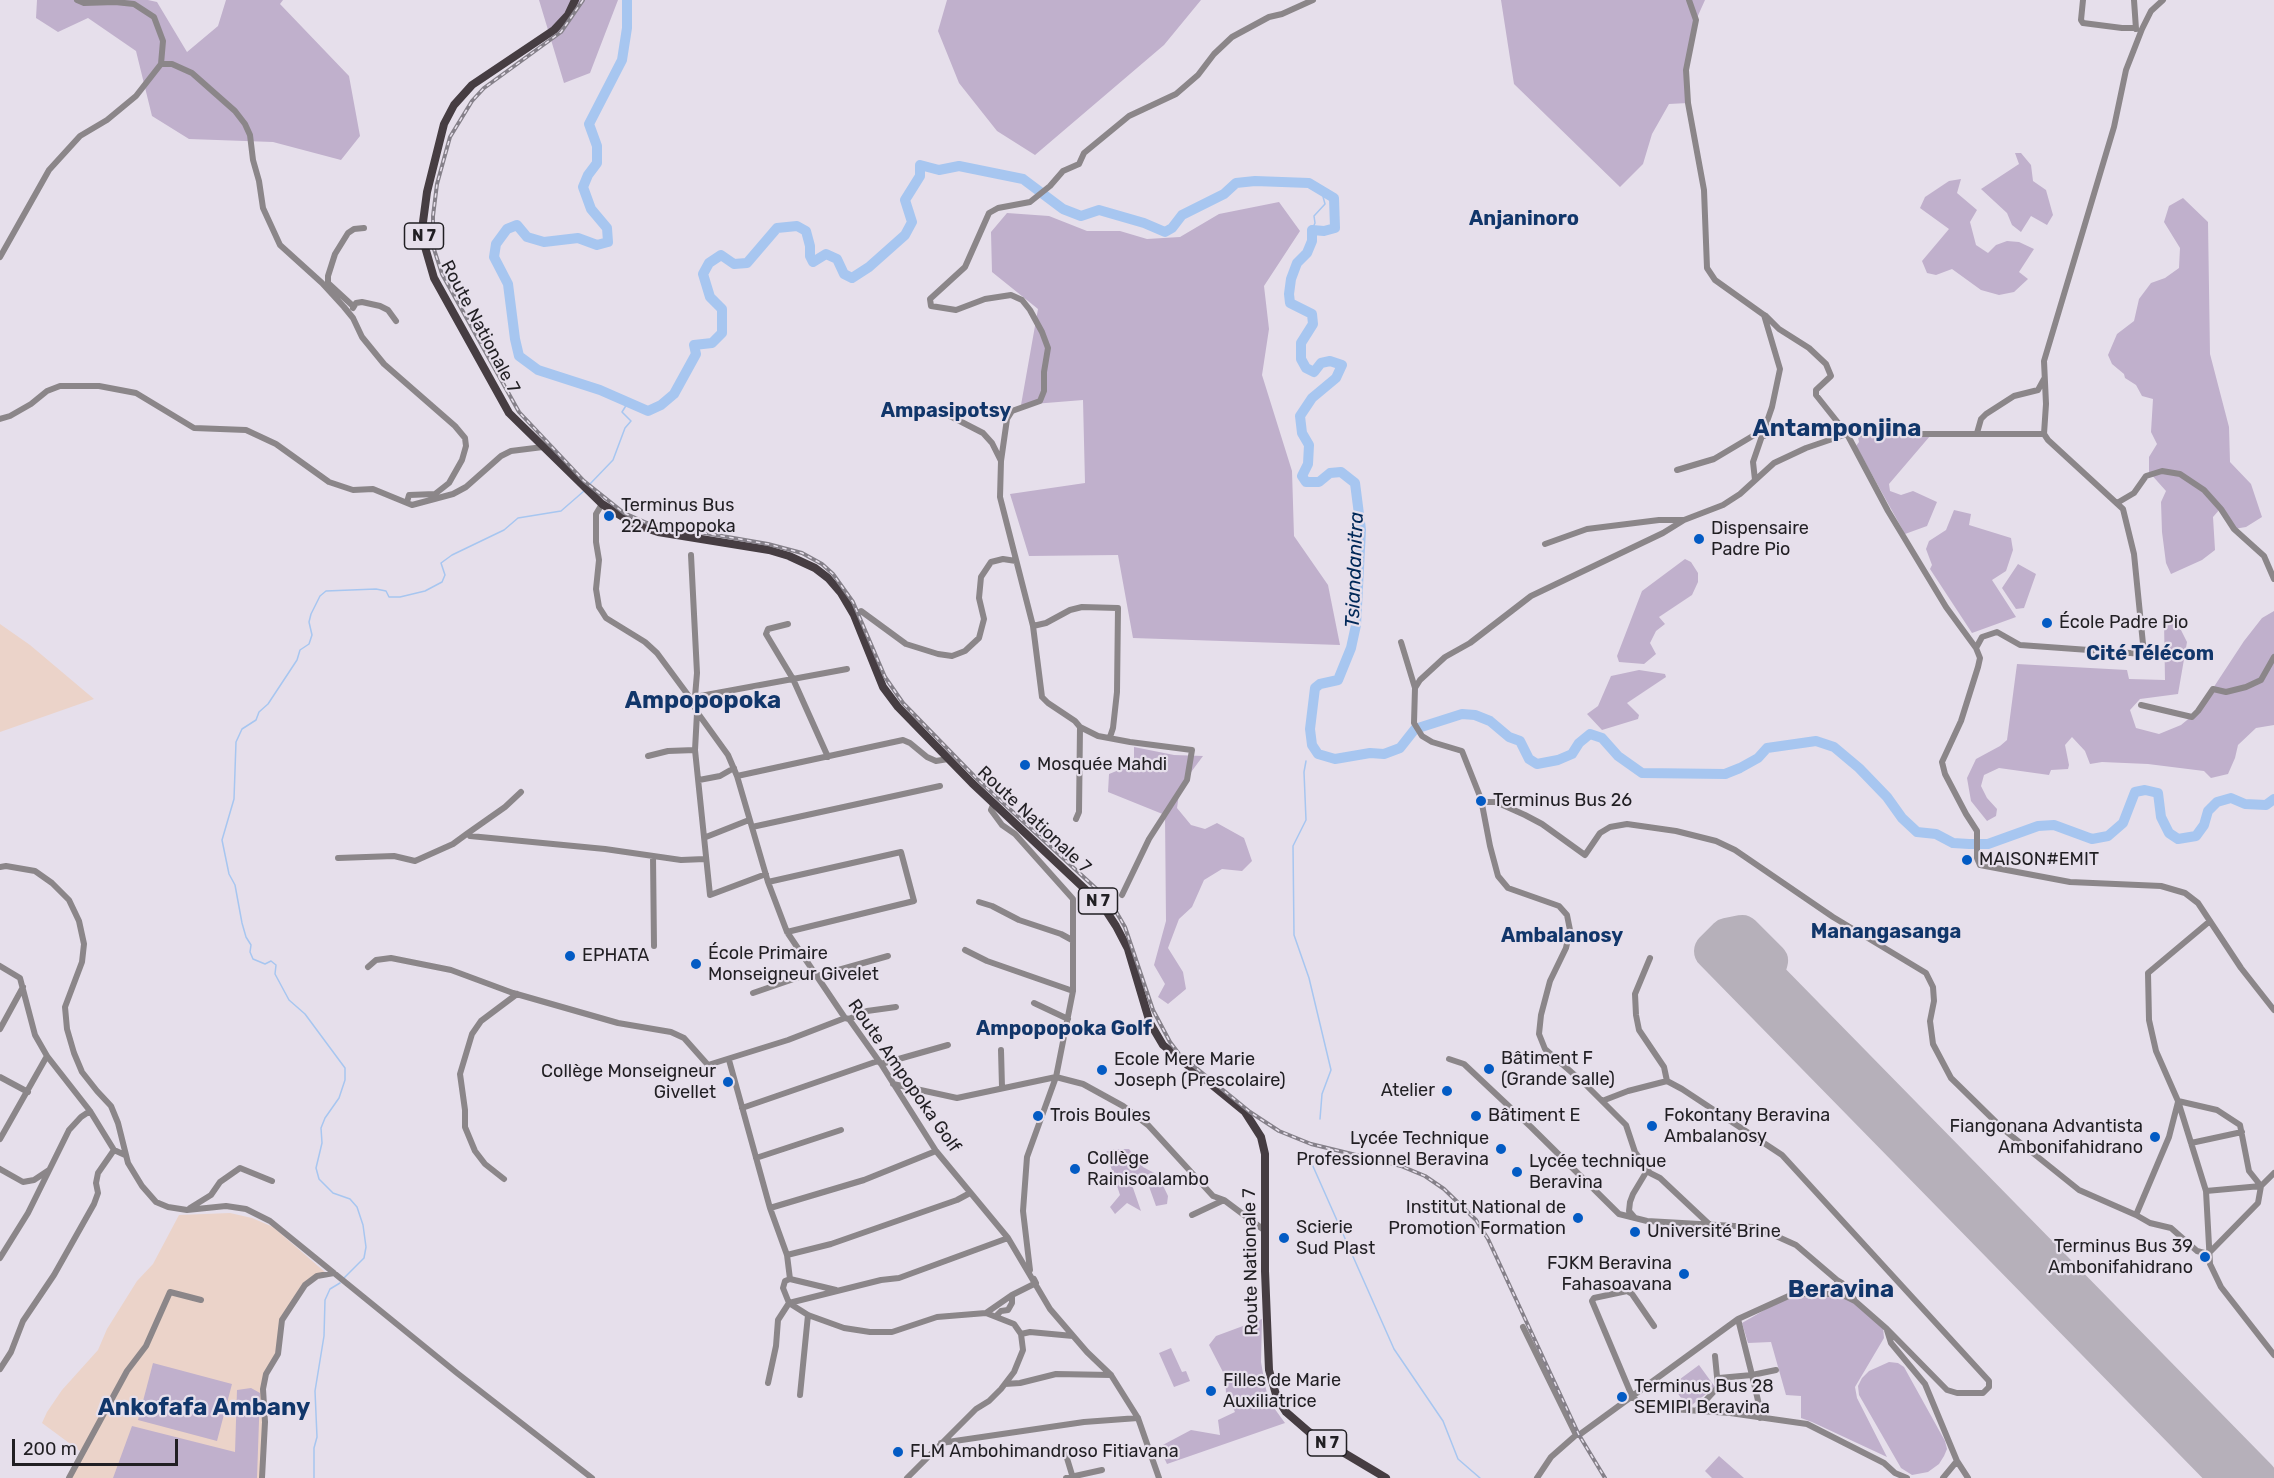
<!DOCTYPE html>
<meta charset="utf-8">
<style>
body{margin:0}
#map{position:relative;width:2274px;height:1478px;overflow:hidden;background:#e6dfeb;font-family:Rubik,sans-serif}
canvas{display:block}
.scale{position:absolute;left:12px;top:1439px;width:166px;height:27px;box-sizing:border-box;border:3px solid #211f23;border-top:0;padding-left:8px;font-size:18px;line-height:21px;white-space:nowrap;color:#211f23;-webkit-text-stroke:4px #e6dfeb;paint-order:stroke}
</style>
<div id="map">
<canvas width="2274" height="1478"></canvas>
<div class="scale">200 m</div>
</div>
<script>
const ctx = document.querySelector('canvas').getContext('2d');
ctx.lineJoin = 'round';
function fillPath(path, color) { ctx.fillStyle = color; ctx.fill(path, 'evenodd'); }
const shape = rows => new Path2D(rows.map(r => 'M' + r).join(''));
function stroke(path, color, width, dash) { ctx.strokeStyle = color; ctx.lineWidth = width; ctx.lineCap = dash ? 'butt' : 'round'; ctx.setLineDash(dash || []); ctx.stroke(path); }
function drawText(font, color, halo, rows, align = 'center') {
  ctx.font = font + ' Rubik,sans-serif'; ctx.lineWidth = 4.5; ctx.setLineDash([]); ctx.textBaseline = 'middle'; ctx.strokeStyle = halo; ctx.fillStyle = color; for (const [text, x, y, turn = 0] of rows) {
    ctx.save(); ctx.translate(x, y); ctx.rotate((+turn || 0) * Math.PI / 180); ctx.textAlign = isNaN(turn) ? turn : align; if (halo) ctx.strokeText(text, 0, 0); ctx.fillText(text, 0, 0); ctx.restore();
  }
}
fillPath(shape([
 [0,624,30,645,94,699,0,732],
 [230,1213,252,1218,273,1227,326,1273,305,1285,282,1320,278,1354,266,1374,262,1478,69,1478,84,1454,42,1423,47,1412,62,1390,98,1350,107,1329,137,1281,153,1264,179,1215]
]), '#ebd3c9');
fillPath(shape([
 [37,0,148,0,157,2,187,52,218,26,226,0,283,0,280,4,349,76,360,136,341,160,273,142,189,139,152,116,136,51,88,18,58,32,36,18],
 [539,0,618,0,590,73,564,83],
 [947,0,1201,0,1164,45,1035,155,997,131,959,83,938,31],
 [1501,0,1705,0,1696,20,1686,70,1688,103,1669,104,1652,134,1643,164,1620,187,1514,84],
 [2015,153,2021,153,2031,165,2033,181,2046,190,2053,215,2047,225,2031,216,2021,232,2012,225,2007,213,1981,189,2019,164],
 [1961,179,1957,193,1977,210,1970,222,1976,245,1988,253,1996,245,2007,241,2019,242,2034,249,2019,272,2028,279,2014,292,1999,295,1981,290,1952,269,1936,275,1927,273,1922,261,1949,229,1920,208,1925,197,1949,181],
 [2183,198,2208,222,2210,354,2229,427,2230,462,2251,484,2262,517,2246,527,2234,529,2220,509,2213,517,2215,550,2202,560,2171,574,2166,563,2162,532,2161,502,2166,491,2149,472,2149,457,2157,444,2151,432,2153,399,2142,396,2136,385,2125,378,2124,374,2112,364,2108,355,2117,334,2134,321,2139,299,2151,283,2165,278,2179,268,2180,248,2164,222,2169,206],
 [1279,202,1300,231,1264,286,1269,329,1262,375,1292,471,1294,536,1328,585,1340,645,1133,638,1118,555,1029,556,1010,494,1085,483,1083,400,1021,405,1038,309,992,272,991,232,1007,213,1049,216,1087,231,1120,231,1147,239,1180,237,1219,214],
 [1930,436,1889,484,1890,491,1901,495,1913,491,1937,502,1927,526,1905,534,1856,446,1859,442,1858,437],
 [1954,510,1971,514,1969,525,2011,538,2013,550,2006,571,1992,580,2016,617,1972,633,1930,569,1932,565,1926,549,1929,541,1946,530],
 [1685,559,1691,562,1698,573,1698,582,1692,595,1659,617,1665,624,1656,631,1650,643,1656,654,1644,664,1619,662,1617,656,1642,591],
 [2018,564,2036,574,2024,608,2016,609,2002,588],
 [2274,611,2274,725,2256,728,2238,745,2235,758,2228,774,2211,778,2204,771,2148,764,2102,762,2090,764,2085,751,2072,737,2065,745,2069,765,2068,769,2051,770,2049,775,1999,768,1984,775,1981,786,1987,798,1997,809,1996,816,1987,821,1971,801,1967,778,1976,759,2000,746,2007,740,2017,664,2127,670,2129,679,2165,680,2164,621,2170,619,2181,630,2187,642,2178,694,2140,699,2130,710,2136,728,2159,734,2181,725,2198,711,2244,641,2262,618],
 [1639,670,1665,674,1666,677,1627,703,1639,715,1638,719,1602,730,1587,714,1598,706,1611,676],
 [1134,747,1174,755,1203,756,1180,787,1177,808,1191,825,1205,829,1217,823,1244,838,1252,861,1242,871,1222,869,1204,880,1192,907,1179,919,1168,948,1183,972,1186,989,1168,1004,1158,997,1165,984,1154,965,1166,921,1165,815,1108,792,1109,774,1134,764],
 [1113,1149,1129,1149,1143,1167,1158,1175,1168,1196,1167,1204,1156,1206,1147,1181,1143,1178,1135,1179,1132,1185,1141,1211,1127,1203,1115,1214,1110,1207,1120,1195,1106,1152],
 [1824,1294,1844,1298,1859,1305,1883,1327,1884,1338,1855,1387,1857,1398,1887,1457,1812,1422,1801,1418,1801,1396,1786,1395,1771,1342,1748,1343,1742,1323,1780,1301,1803,1296],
 [1262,1319,1261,1362,1265,1385,1269,1401,1285,1423,1167,1464,1159,1447,1191,1430,1220,1435,1218,1420,1235,1412,1226,1393,1225,1376,1209,1345,1216,1336],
 [1171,1348,1182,1372,1186,1371,1190,1381,1174,1387,1159,1353],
 [1889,1362,1898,1363,1904,1367,1945,1441,1947,1449,1944,1456,1939,1464,1928,1472,1912,1475,1901,1468,1859,1395,1858,1386,1862,1378,1869,1371],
 [153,1363,232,1384,217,1441,138,1420],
 [1699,1365,1715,1387,1688,1408,1672,1385],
 [251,1388,260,1393,257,1478,113,1478,132,1426,235,1452,237,1390],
 [1719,1456,1744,1478,1712,1478,1705,1471]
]), '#c0b0cc');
stroke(shape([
 [1312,230,1315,223,1314,216,1325,204,1321,189],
 [589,485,613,460,625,428,631,421,622,412,627,404],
 [1306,761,1304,772,1306,820,1293,846,1294,935,1309,978,1331,1070,1322,1094,1320,1119],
 [1308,1155,1394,1349,1443,1421,1458,1459,1480,1478],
 [343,1279,364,1258,366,1247,363,1225,357,1207,350,1199,333,1193,319,1179,316,1168,322,1143,321,1128,325,1118,339,1098,345,1080,345,1068,305,1014,289,1000,275,974,276,965,271,961,265,964,253,959,250,952,251,945,246,937,242,923,235,885,229,874,222,840,234,799,236,742,242,729,256,720,259,712,268,704,297,660,300,650,309,644,312,635,309,622,311,614,320,596,326,591,376,589,386,591,389,597,400,597,425,591,442,582,445,575,441,563,452,555,504,530,518,518,561,511,584,491],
 [314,1478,314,1448,317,1437,315,1391,324,1336,325,1300,330,1289,340,1283]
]), '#a7c6f0', 1.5);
stroke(shape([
 [627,0,627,28,622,60,589,124,597,146,597,163,588,175,583,187,591,209,607,228,608,242,597,245,578,238,544,242,527,237,517,225,507,229,496,244,494,257,508,284,515,339,519,356,538,370,600,390,648,411,661,405,674,394,696,354,694,345,712,343,722,333,722,309,710,297,703,274,709,263,721,255,734,264,747,263,777,228,797,226,806,231,810,246,810,256,813,262,826,254,837,259,844,274,852,278,869,267,905,235,912,222,905,200,920,176,920,165,939,170,959,166,1023,179,1063,209,1081,216,1099,210,1144,223,1165,232,1172,228,1182,215,1224,194,1236,183,1255,181,1309,183,1334,198,1335,228,1324,231,1312,230,1312,241,1307,253,1297,263,1291,279,1289,294,1290,303,1312,314,1313,324,1301,343,1301,359,1306,368,1314,372,1321,363,1330,361,1342,365,1336,378,1312,398,1300,416,1302,433,1309,445,1308,464,1302,476,1306,482,1319,482,1330,473,1341,472,1355,483,1361,530,1356,625,1351,648,1338,680,1320,684,1315,688,1310,729,1312,745,1318,754,1335,759,1370,753,1384,754,1400,748,1415,729,1462,714,1475,715,1490,721,1509,737,1520,741,1529,759,1537,764,1558,760,1572,754,1579,743,1590,734,1602,738,1618,756,1642,773,1726,774,1725,774,1740,768,1758,758,1767,748,1816,741,1834,747,1859,768,1887,797,1902,818,1917,832,1936,834,1953,843,1969,844,1988,844,2038,826,2054,825,2092,839,2108,836,2123,823,2135,792,2145,790,2158,793,2161,817,2169,833,2178,839,2196,836,2204,825,2208,811,2217,802,2231,798,2245,804,2266,805,2274,799]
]), '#a7c6f0', 10);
stroke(shape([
 [2229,1478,1713,951,1727,937,1742,934,1769,961,1765,975,2258,1478]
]), '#b6b0ba', 38);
stroke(shape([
 [1689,0,1696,20,1686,70,1688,103,1704,190,1707,268,1715,280,1764,315,1780,369,1772,407,1753,462,1755,480],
 [2083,0,2081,20,2083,23,2122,28,2136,28],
 [2134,0,2136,29],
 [161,64,172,64,192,73,235,111,245,124,250,135,253,160,259,181,263,208,280,245,322,283,344,307,353,318,362,337,384,364,455,426,465,438,466,446,462,460,449,483,435,494,409,495,407,502],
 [0,257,49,170,80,136,107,120,136,96,161,64,163,41,154,17,134,4,115,2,84,3,77,0],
 [353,306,328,283,328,276,335,254,348,233,354,229,364,228],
 [353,308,356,303,362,302,380,306,388,310,396,321],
 [1766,316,1779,329,1809,348,1826,364,1831,376,1816,390,1816,395,1847,434,1888,511,1946,607,1976,648],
 [950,416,983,433,992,443,1001,461,1000,497,1033,626,1042,697,1048,703,1075,721,1080,727,1098,736,1130,742,1192,750,1187,780,1149,839,1122,895],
 [0,419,10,416,31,404,47,391,60,386,99,386,136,393,194,428,246,430,276,444,329,482,353,490,373,489,412,505,453,494,466,487,501,456,511,451,543,447],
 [1977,433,1981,419,1986,414,2014,396,2038,390,2044,379],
 [2044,434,2046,404,2044,361,2114,127,2126,70,2142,29,2151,11,2163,0],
 [1001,461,1007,419,1012,411,1040,401,1044,391,1044,372,1048,348,1042,332,1030,310,1022,300,1011,295,985,299,956,310,931,306,930,299,965,267,989,213,998,208,1030,202,1050,186,1063,171,1079,164,1084,153,1129,116,1176,94,1198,75,1214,54,1232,37,1269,17,1282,14,1313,0],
 [1677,470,1714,459,1756,434,1764,436],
 [2117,503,2134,493,2146,476,2162,471,2180,474,2204,490,2221,509,2234,529,2264,556,2274,579],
 [602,504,596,514,596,542,599,560,596,589,599,607,606,618,645,642,657,653,691,699,697,712,728,755,737,776,768,882,787,932,845,1018,849,1019,881,1064,936,1151,1008,1238,1050,1309,1087,1352,1111,1375,1138,1418,1159,1478],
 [1545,544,1587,529,1659,520,1683,520],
 [691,555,697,673,695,697,692,699],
 [854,615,861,611,906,644,938,654,952,656,965,651,979,638,984,619,979,598,981,577,991,562,1003,559,1016,561],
 [788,624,768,629,766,634,793,679,828,757],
 [1033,626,1046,623,1070,610,1082,607,1118,608,1117,692,1113,728,1110,737],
 [1401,642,1415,688],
 [695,697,847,669],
 [2141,705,2192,717,2198,711,2213,689,2226,692,2246,687,2261,680,2274,657],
 [697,713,695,750,710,895,766,874],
 [648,756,668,751,695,750],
 [737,776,903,740,910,743,927,757,936,761,948,759],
 [699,780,720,776,734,768],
 [521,792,505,807,468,833,470,836,605,849,681,860,705,859],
 [1481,802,1496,802,1525,815,1542,824,1585,855,1600,833,1610,827,1627,824,1676,831,1716,841,1735,850,1833,917,1926,973,1933,987,1934,1001,1930,1021,1933,1044,1951,1078,2003,1129,2079,1190,2136,1215,2150,1223,2171,1228,2197,1251,2208,1254],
 [994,803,991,810,1002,825,1015,834,1073,899,1073,991,1056,1077,1027,1157,1023,1211,1030,1270],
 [1076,819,1079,812,1080,727],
 [752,827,940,786],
 [706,837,749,820],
 [653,856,654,946],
 [338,858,394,856,415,861,453,844,468,833],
 [0,867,6,866,35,871,52,883,69,900,79,921,84,944,82,962,65,1007,67,1029,74,1053,82,1072,97,1091,111,1106,118,1123,128,1163,142,1186,156,1202,168,1207,187,1210,226,1206,246,1209,270,1221,457,1373,592,1478],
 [768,882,901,852,914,901,787,932],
 [979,902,992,906,1019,920,1061,934,1072,940],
 [2210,921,2148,973,2149,1020,2156,1051,2178,1101,2206,1191,2210,1264,2221,1287,2274,1355],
 [965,950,987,961,1073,991],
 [1650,958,1635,994,1636,1015,1639,1030,1664,1067,1667,1081],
 [0,966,20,978,35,1035,47,1056,90,1111,114,1150,125,1155],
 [368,967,376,960,391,958,451,970,513,993,618,1023,671,1032,684,1038,708,1065,788,1040,845,1018],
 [817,976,888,956],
 [753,993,814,972],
 [1034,1003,1068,1019],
 [849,1019,867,1011,896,1007],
 [0,1029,23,987],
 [1001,1050,1002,1087],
 [1449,1059,1464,1064,1531,1127,1619,1214,1635,1218],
 [729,1060,770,1208,787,1255,790,1279],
 [881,1064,948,1045],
 [0,1077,28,1092],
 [893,1084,957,1098,1056,1077,1083,1084,1123,1106,1148,1125,1213,1196,1224,1200,1264,1230],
 [2178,1101,2217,1110,2240,1125,2249,1171,2261,1186],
 [742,1108,878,1061],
 [0,1139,47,1056],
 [2191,1143,2242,1132],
 [756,1158,841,1130],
 [0,1169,23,1182,34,1180,49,1170],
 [1648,1169,1633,1194,1630,1202,1629,1211,1635,1218,1647,1221,1752,1227,1776,1236,1796,1245,1837,1280,1837,1286,1832,1294],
 [504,1179,485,1164,475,1151,465,1127,465,1110,460,1074,472,1034,481,1021,517,994],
 [2206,1191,2261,1186],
 [190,1208,211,1195,220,1182,240,1168,272,1181],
 [770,1208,864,1180,936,1151],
 [1192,1215,1224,1200],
 [2136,1215,2169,1137,2178,1102],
 [1710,1225,1660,1178,1650,1173,1635,1152,1626,1125,1586,1085,1545,1049,1539,1034,1541,1015,1550,981,1566,948,1570,930,1567,915,1559,906,1508,888,1498,876,1490,846,1481,799,1462,751,1432,742,1422,736,1414,723,1415,688,1420,680,1445,657,1470,643,1531,596,1663,533,1684,520,1723,505,1740,494,1774,463,1806,448,1847,434,2044,434,2048,440,2123,509,2134,554,2144,654,2020,645,1997,632,1982,637,1976,648,1980,658,1978,667,1961,721,1942,762,1945,774,1966,814,1977,831,1977,858,1980,865,2070,882,2161,886,2185,893,2198,903,2241,968,2274,1010],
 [2208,1254,2258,1203,2261,1186,2274,1173],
 [787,1255,831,1244,957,1200,970,1193],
 [0,1258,28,1213,69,1130,81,1117,90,1111],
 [790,1279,785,1281,783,1288,789,1303,808,1315,844,1328,870,1332,892,1332,937,1317,986,1313,1014,1324,1021,1334,1023,1350,1014,1372,1001,1389,989,1401,976,1409,907,1478],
 [790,1279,836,1290],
 [1837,1280,1842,1283,1854,1299],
 [986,1313,1012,1295,1036,1283,1034,1279],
 [999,1318,997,1315,1001,1311,1008,1310,1012,1303,1012,1295],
 [1738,1319,1752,1375,1760,1409,1760,1418],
 [1654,1326,1632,1294,1627,1291,1594,1298,1592,1301,1632,1396,1643,1407,1730,1413,1807,1424,1884,1463,1895,1473,1907,1478],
 [1523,1327,1576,1435],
 [1887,1330,1891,1343,1925,1384,1957,1461,1968,1478],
 [1021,1334,1030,1332,1073,1336],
 [0,1369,11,1352,23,1321,54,1275,94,1204,98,1193,96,1183,98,1173,114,1150],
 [1719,1378,1752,1375,1776,1370],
 [768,1383,776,1346,778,1320,789,1303,881,1280,899,1278,1008,1238],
 [1005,1384,1020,1383,1056,1374,1111,1375],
 [800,1395,808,1315],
 [1697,1410,1718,1387,1715,1356],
 [941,1443,1084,1422,1138,1418],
 [1066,1455,1073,1478],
 [69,1478,127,1371,146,1346,170,1292,201,1300],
 [262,1478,265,1422,263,1389,266,1374,278,1354,282,1320,305,1285,317,1276,334,1273],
 [1066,1478,1102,1470],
 [1537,1478,1551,1457,1576,1435,1579,1435,1738,1319,1793,1294,1832,1294,1845,1296,1855,1301,1887,1329,1947,1390,1957,1393,1983,1393,1989,1387,1989,1381,1782,1155,1682,1089,1667,1081,1628,1091,1602,1101],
 [1943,1478,1957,1461]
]), '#8b8689', 6);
stroke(shape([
 [575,0,568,15,554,30,472,85,454,105,444,124,427,192,423,222,425,247,434,278,509,413,602,504,636,525,658,532,769,550,789,556,815,568,828,578,841,593,854,615,883,687,898,707,972,783,1103,906,1116,926,1128,949,1150,1023,1163,1045,1245,1112,1261,1137,1265,1154,1265,1271,1269,1370,1277,1398,1286,1412,1309,1432,1386,1478]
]), '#463d42', 8);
const rail = shape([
 [583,0,561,32,484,88,472,101,450,137,437,184,433,216,433,246,442,274,519,412,584,481,624,513,647,523,768,544,802,553,822,564,833,574,853,602,885,677,903,703,977,779,1101,893,1114,908,1125,927,1153,1010,1170,1042,1179,1054,1250,1112,1279,1131,1311,1144,1401,1166,1425,1176,1444,1189,1476,1220,1488,1239,1579,1435,1605,1478]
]);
stroke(rail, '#858089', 4);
stroke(rail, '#e6dfeb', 1.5, [4.5]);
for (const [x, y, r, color] of [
 [609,516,6,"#035bc4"],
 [1699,539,6,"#035bc4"],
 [2047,623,6,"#035bc4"],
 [1025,765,6,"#035bc4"],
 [1481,801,6,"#035bc4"],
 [1967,860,6,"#035bc4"],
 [570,956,6,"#035bc4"],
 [696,964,6,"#035bc4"],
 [1489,1069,6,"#035bc4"],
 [1102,1070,6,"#035bc4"],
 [728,1082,6,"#035bc4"],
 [1447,1091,6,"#035bc4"],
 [1038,1116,6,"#035bc4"],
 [1476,1116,6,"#035bc4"],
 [1652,1126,6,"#035bc4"],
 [2155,1137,6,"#035bc4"],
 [1501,1149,6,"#035bc4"],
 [1075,1169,6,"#035bc4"],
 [1517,1172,6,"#035bc4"],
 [1578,1218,6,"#035bc4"],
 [1635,1232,6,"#035bc4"],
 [1284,1238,6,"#035bc4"],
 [2205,1257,6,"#035bc4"],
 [1684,1274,6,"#035bc4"],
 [1211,1391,6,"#035bc4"],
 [1622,1397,6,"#035bc4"],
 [898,1452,6,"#035bc4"]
]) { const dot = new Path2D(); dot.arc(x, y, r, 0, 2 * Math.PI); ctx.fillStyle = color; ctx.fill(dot); stroke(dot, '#e6dfeb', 2); }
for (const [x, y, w] of [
 [424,236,39],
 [1098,901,39],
 [1327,1443,39]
]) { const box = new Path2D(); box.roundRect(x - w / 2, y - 13, w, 26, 4.5); ctx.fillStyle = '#e6dfeb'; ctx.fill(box); stroke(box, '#211f23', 1.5); }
drawText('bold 16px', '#211f23', null, [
 ["N 7",424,236],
 ["N 7",1098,901],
 ["N 7",1327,1443]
]);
drawText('18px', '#211f23', '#e6dfeb', [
 ["Route Nationale 7",480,327,62],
 ["Route Nationale 7",1034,820,43],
 ["Route Ampopoka Golf",904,1076,55],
 ["Route Nationale 7",1251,1262,-91]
]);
drawText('18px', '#211f23', '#e6dfeb', [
 ["Terminus Bus",621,506],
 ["22 Ampopoka",621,527],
 ["Dispensaire",1711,529],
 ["Padre Pio",1711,550],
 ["École Padre Pio",2059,623],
 ["Mosquée Mahdi",1037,765],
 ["Terminus Bus 26",1493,801],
 ["MAISON#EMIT",1979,860],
 ["École Primaire",708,954],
 ["Monseigneur Givelet",708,975],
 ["EPHATA",582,956],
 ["Bâtiment F",1501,1059],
 ["(Grande salle)",1501,1080],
 ["Ecole Mere Marie",1114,1060],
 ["Joseph (Prescolaire)",1114,1081],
 ["Collège Monseigneur",716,1072,"right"],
 ["Givellet",716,1093,"right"],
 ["Atelier",1435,1091,"right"],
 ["Trois Boules",1050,1116],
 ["Bâtiment E",1488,1116],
 ["Fokontany Beravina",1664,1116],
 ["Ambalanosy",1664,1137],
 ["Fiangonana Advantista",2143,1127,"right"],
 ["Ambonifahidrano",2143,1148,"right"],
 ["Lycée Technique",1489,1139,"right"],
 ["Professionnel Beravina",1489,1160,"right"],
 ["Collège",1087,1159],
 ["Rainisoalambo",1087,1180],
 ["Lycée technique",1529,1162],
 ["Beravina",1529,1183],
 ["Institut National de",1566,1208,"right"],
 ["Promotion Formation",1566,1229,"right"],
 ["Scierie",1296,1228],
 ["Sud Plast",1296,1249],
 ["Université Brine",1647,1232],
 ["Terminus Bus 39",2193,1247,"right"],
 ["Ambonifahidrano",2193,1268,"right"],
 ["FJKM Beravina",1672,1264,"right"],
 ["Fahasoavana",1672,1285,"right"],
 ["Filles de Marie",1223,1381],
 ["Auxiliatrice",1223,1402],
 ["Terminus Bus 28",1634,1387],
 ["SEMIPI Beravina",1634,1408],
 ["FLM Ambohimandroso Fitiavana",910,1452]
], 'left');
drawText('bold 20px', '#11366a', '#e6dfeb', [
 ["Anjaninoro",1524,219],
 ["Ampasipotsy",946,411],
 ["Cité Télécom",2150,654],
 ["Manangasanga",1886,932],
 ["Ambalanosy",1562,936],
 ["Ampopopoka Golf",1064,1029]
]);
drawText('italic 20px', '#002858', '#e6dfeb', [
 ["Tsiandanitra",1355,570,-88]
]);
drawText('bold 24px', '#11366a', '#e6dfeb', [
 ["Antamponjina",1837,429],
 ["Ampopopoka",703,701],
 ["Beravina",1841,1290],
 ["Ankofafa Ambany",204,1408]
]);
</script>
